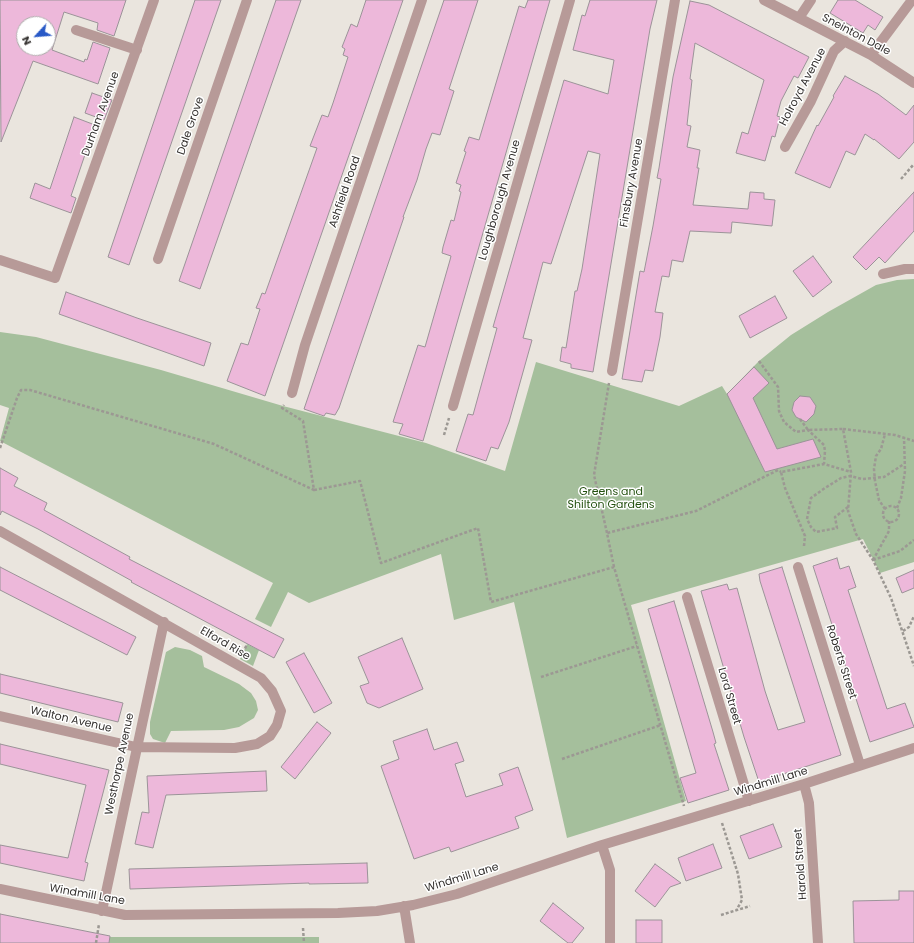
<!DOCTYPE html>
<style>
body{margin:0}
#map{position:relative;width:914px;height:943px;overflow:hidden;background:#eae5de;font-family:Poppins,sans-serif}
canvas{display:block}
.north{position:absolute;left:16px;top:16px;width:40px;height:40px;box-sizing:border-box;background:#fff;border:1px solid #aeadac;border-radius:50%;rotate:244deg;font-size:11px;font-weight:700;line-height:16px;text-align:center;color:#34312f}
.north::after{content:'';display:block;margin:auto;width:14px;height:18px;background:#2859c7;clip-path:polygon(50% 0,100% 100%,50% 72%,0 100%)}
</style>
<div id="map">
<canvas width="914" height="943"></canvas>
<div class="north">N</div>
</div>
<script>
const ctx = document.querySelector('canvas').getContext('2d');
ctx.lineJoin = 'round';
function fillPath(path, color) { ctx.fillStyle = color; ctx.fill(path, 'evenodd'); }
const shape = rows => new Path2D(rows.map(r => 'M' + r).join(''));
function stroke(path, color, width, dash) { ctx.strokeStyle = color; ctx.lineWidth = width; ctx.lineCap = dash ? 'butt' : 'round'; ctx.setLineDash(dash || []); ctx.stroke(path); }
function drawText(font, color, halo, rows, align = 'center') {
  ctx.font = font + ' Poppins,sans-serif'; ctx.lineWidth = 3; ctx.setLineDash([]); ctx.textBaseline = 'middle'; ctx.strokeStyle = halo; ctx.fillStyle = color; for (const [text, x, y, turn = 0] of rows) {
    ctx.save(); ctx.translate(x, y); ctx.rotate((+turn || 0) * Math.PI / 180); ctx.textAlign = isNaN(turn) ? turn : align; if (halo) ctx.strokeText(text, 0, 0); ctx.fillText(text, 0, 0); ctx.restore();
  }
}
fillPath(shape([
 [914,279,914,562,880,573,863,539,631,605,686,801,567,838,514,602,454,620,441,554,309,603,288,592,271,627,255,619,273,583,0,441,9,408,0,405,0,332,36,337,161,370,283,406,426,443,505,471,536,362,679,406,722,386,727,394,759,361,791,335,828,312,876,285,897,280],
 [247,644,259,650,253,666,240,659],
 [175,647,190,650,202,656,204,667,239,684,251,693,256,701,258,710,254,718,239,727,224,730,171,731,165,743,153,739,150,734,150,722,166,652],
 [105,937,319,937,319,943,104,943]
]), '#a5bf9c');
const building = shape([
 [0,0,126,0,114,36,97,30,98,23,64,12,52,50,84,62,85,59,87,60,93,42,110,48,98,84,33,61,1,142,0,0],
 [24,24,48,24,48,48,24,48,24,24],
 [195,0,221,0,129,265,108,257,195,0],
 [276,0,301,0,200,289,179,281,276,0],
 [366,0,403,0,265,396,227,381,241,343,248,345,260,309,256,308,259,301,262,293,265,294,317,148,310,146,322,115,328,117,333,103,348,57,343,55,345,49,342,47,351,24,357,27,366,0],
 [444,0,478,0,449,89,454,91,440,135,432,133,426,149,417,180,403,217,404,217,339,408,335,415,326,413,324,416,304,409,444,0],
 [528,0,550,0,423,441,399,434,403,424,393,422,418,345,425,347,450,260,451,256,442,253,443,247,451,220,454,221,461,192,459,191,461,185,456,183,466,152,464,151,469,137,479,140,519,6,525,8,528,0],
 [590,0,657,0,650,29,593,372,571,368,571,364,560,361,562,347,566,348,575,291,577,291,582,269,600,154,588,151,551,264,543,262,523,338,532,340,509,422,498,449,491,447,486,461,456,451,468,414,473,415,497,328,493,327,564,80,608,94,614,60,573,50,582,15,585,16,590,0],
 [838,0,855,0,883,17,875,30,868,25,863,33,830,13,838,0],
 [690,1,709,5,809,57,798,78,794,76,781,101,777,116,780,117,775,137,772,136,765,161,736,153,742,132,748,134,764,80,695,43,690,79,692,80,687,125,691,126,687,147,700,150,697,168,699,168,693,205,748,209,750,192,764,193,764,199,775,200,772,226,732,222,731,233,690,231,683,262,672,260,669,277,662,276,655,312,663,313,660,337,653,371,645,370,642,382,622,379,640,271,644,272,653,226,661,179,657,178,659,168,673,77,690,1],
 [845,76,878,94,906,115,914,105,914,142,899,159,874,139,874,140,865,134,855,155,846,151,830,188,795,173,817,125,818,126,834,97,833,96,845,76],
 [92,93,112,100,104,120,85,113,92,93],
 [74,117,95,125,71,196,76,198,71,213,30,198,35,183,50,189,74,117],
 [914,192,914,231,885,263,879,257,866,270,853,257,914,192],
 [813,256,832,282,813,297,793,271,813,256],
 [66,292,137,318,211,343,204,366,59,314,66,292],
 [775,296,787,318,750,338,739,316,775,296],
 [754,367,769,383,753,398,777,449,813,439,821,457,765,472,727,394,754,367],
 [800,396,810,397,816,406,814,414,806,422,796,417,792,410,794,402,800,396],
 [0,468,18,478,14,486,47,503,44,510,130,557,129,559,284,639,274,658,131,582,132,581,38,529,2,511,0,515,0,468],
 [837,558,840,569,849,566,856,587,848,590,887,709,905,703,914,727,870,742,813,566,837,558],
 [0,567,136,637,127,655,0,590,0,567],
 [782,567,841,755,759,782,744,737,701,591,727,584,729,590,737,588,765,691,778,730,805,722,760,581,759,574,782,567],
 [914,570,914,588,902,593,896,578,914,570],
 [674,601,713,732,716,743,714,744,729,790,688,803,680,778,696,773,648,609,674,601],
 [402,638,423,689,379,708,367,703,360,686,369,683,358,657,402,638],
 [304,653,332,703,314,713,286,662,304,653],
 [0,674,123,703,118,722,0,693,0,674],
 [317,722,331,733,295,779,281,767,317,722],
 [427,729,434,750,457,742,464,761,455,764,466,797,503,785,499,774,518,767,533,810,515,817,519,828,451,852,449,847,414,859,381,766,399,759,393,741,427,729],
 [0,744,109,770,85,862,88,863,84,881,0,863,0,845,68,858,86,785,0,764,0,744],
 [266,771,267,791,166,795,153,848,135,844,142,812,149,813,147,776,266,771],
 [773,824,782,847,749,859,740,836,773,824],
 [713,844,722,868,686,881,678,858,713,844],
 [367,863,368,883,309,884,309,883,130,889,129,869,367,863],
 [655,864,681,883,670,887,655,907,635,891,655,864],
 [899,891,914,891,914,943,854,943,853,901,899,900,899,891],
 [553,903,584,928,572,943,568,943,540,921,553,903],
 [0,914,110,936,109,943,0,943,0,914],
 [636,920,662,920,662,943,636,943,636,920]
]);
fillPath(building, '#edb8da');
stroke(building, '#9b9398', 1);
stroke(shape([
 [901,179,914,164],
 [759,361,778,387,779,411,784,422,796,432,808,430,824,445,825,451,824,464],
 [800,419,808,430,843,429,851,472,848,511,856,534,873,560,891,598,914,666],
 [843,429,895,435,914,441],
 [444,435,449,418],
 [0,448,17,398,21,390,30,390,214,444,314,490,303,421,282,408,284,405],
 [314,490,360,481,381,563,478,528,491,602,614,567,684,806],
 '883 514a8 8 0 1 1 16 0a8 8 0 1 1-16 0Z',
 [848,507,835,517,837,528,816,532,811,527,807,519,811,498,825,488,841,478,850,476,862,479,884,477,904,464],
 [897,508,901,498,905,471,904,437],
 [885,509,879,500,875,481,874,469,876,456,881,449,885,434],
 [607,533,594,475,609,383],
 [804,546,805,536,785,488,781,472,824,464,851,472],
 [873,560,900,551,914,540],
 [873,560,889,531,889,521],
 [614,567,607,533,696,511,778,470,781,472],
 [903,631,909,627,914,616],
 [243,653,247,644],
 [541,677,637,646],
 [562,759,661,725],
 [722,823,738,874,742,900,736,911],
 [721,915,750,906],
 [303,928,304,943],
 [96,943,99,924]
]), '#9c9893', 2.5, [3, 2]);
stroke(shape([
 [764,0,871,55,914,83],
 [799,18,811,0],
 [76,30,137,50],
 [871,55,912,0],
 [785,147,811,101,834,51,845,41],
 [158,259,247,0],
 [0,260,55,278,154,0],
 [883,274,905,269,914,269],
 [612,371,675,0],
 [292,393,305,345,422,0],
 [453,406,570,0],
 [0,531,261,678,272,691,281,711,277,725,270,736,257,744,235,748,136,747,0,716],
 [798,567,860,765],
 [687,597,749,801],
 [804,784,809,803,818,943],
 [602,845,610,870,610,943],
 [0,889,125,915,338,913,377,911,413,905,457,894,602,845,804,784,914,748],
 [404,906,410,943],
 [102,911,164,622]
]), '#b79a98', 10);
drawText('11px', '#34312f', '#fff', [
 ["Sneinton Dale",856,35,28],
 ["Holroyd Avenue",803,87,-62],
 ["Durham Avenue",101,114,-70],
 ["Dale Grove",191,126,-71],
 ["Finsbury Avenue",632,183,-80],
 ["Ashfield Road",345,192,-71],
 ["Loughborough Avenue",500,200,-74],
 ["Elford Rise",225,644,30],
 ["Roberts Street",841,662,72],
 ["Lord Street",729,696,74],
 ["Walton Avenue",71,720,13],
 ["Westhorpe Avenue",120,764,-78],
 ["Windmill Lane",771,782,-17],
 ["Harold Street",801,864,-94],
 ["Windmill Lane",462,878,-17],
 ["Windmill Lane",87,895,10]
]);
drawText('11px', '#245110', '#fff', [
 ["Greens and",611,492],
 ["Shilton Gardens",611,505]
]);
</script>
